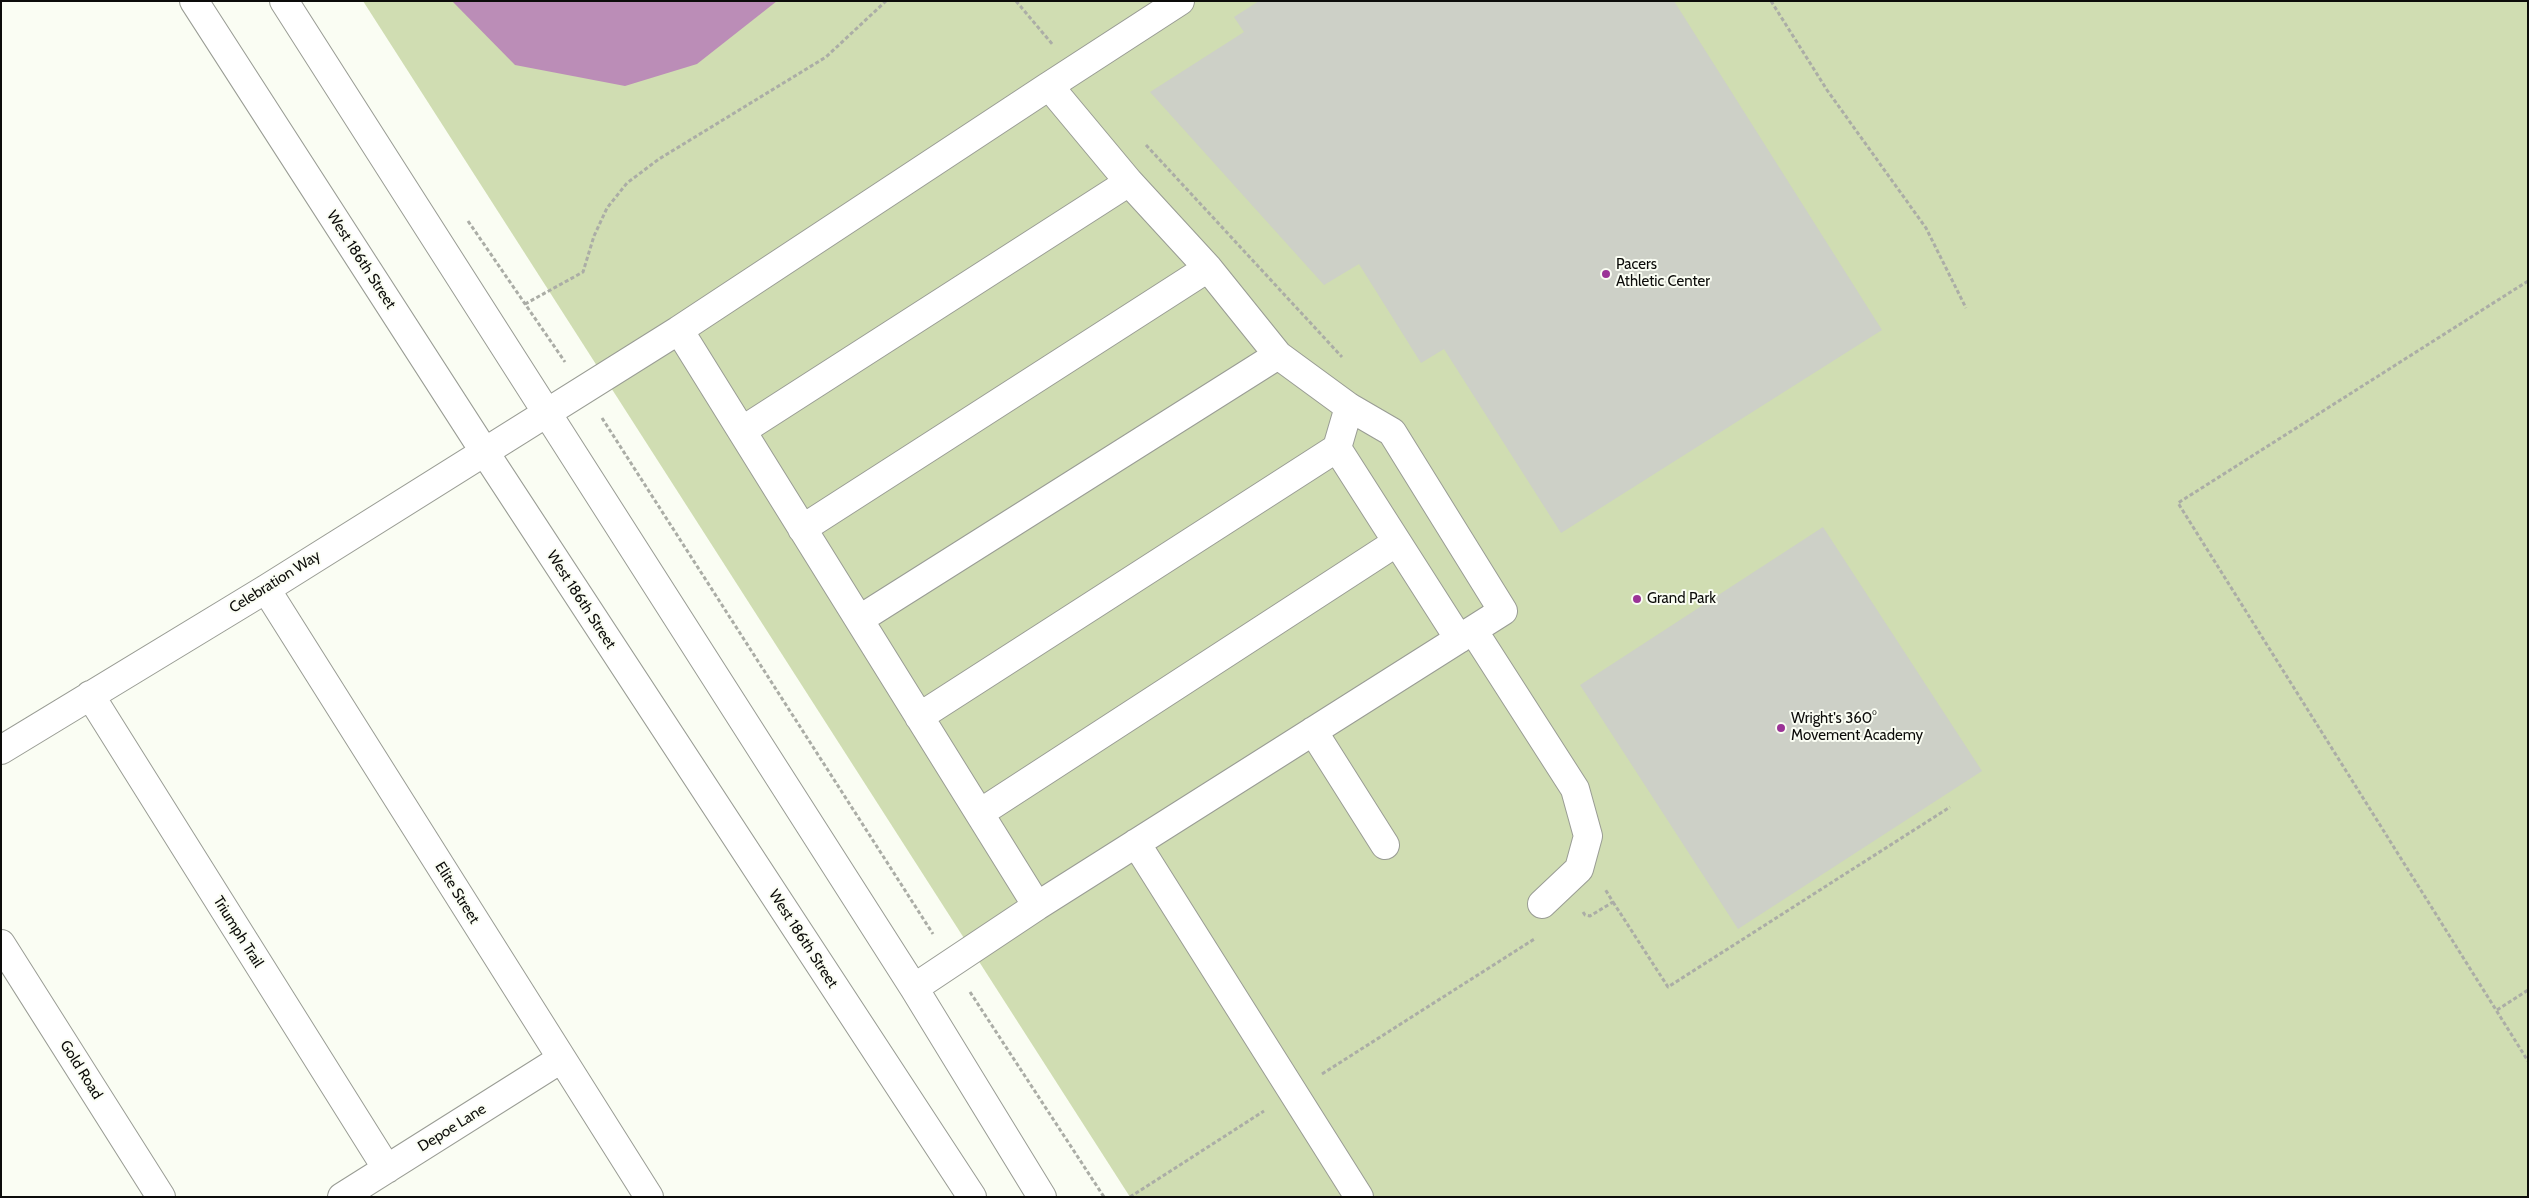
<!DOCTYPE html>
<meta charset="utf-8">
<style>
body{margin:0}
#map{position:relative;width:2529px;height:1198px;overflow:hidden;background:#fafdf3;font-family:Cabin,sans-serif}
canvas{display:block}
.frame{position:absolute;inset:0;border:2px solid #0c0c0a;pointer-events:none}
</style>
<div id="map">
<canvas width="2529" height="1198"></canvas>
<div class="frame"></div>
</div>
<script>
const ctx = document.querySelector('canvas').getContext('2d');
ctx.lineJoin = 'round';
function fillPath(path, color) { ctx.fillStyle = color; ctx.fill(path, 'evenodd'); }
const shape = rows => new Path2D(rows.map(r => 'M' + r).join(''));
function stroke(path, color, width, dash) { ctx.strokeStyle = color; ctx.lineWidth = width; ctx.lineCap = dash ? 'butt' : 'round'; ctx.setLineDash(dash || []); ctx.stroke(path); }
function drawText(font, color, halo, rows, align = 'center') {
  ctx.font = font + ' Cabin,sans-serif'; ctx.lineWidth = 4; ctx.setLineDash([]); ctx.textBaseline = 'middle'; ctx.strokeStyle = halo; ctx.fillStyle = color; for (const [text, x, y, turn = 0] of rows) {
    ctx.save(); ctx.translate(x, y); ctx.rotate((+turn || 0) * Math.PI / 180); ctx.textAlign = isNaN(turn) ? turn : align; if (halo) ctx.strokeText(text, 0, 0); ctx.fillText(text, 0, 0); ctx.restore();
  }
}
fillPath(shape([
 [363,1,2528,1,2528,1197,1130,1197]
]), '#d0ddb2');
fillPath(shape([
 [452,1,777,1,697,64,625,86,515,65]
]), '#bb8db7');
fillPath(shape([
 [1259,1,1674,1,1882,330,1561,533,1444,349,1421,363,1359,264,1324,285,1150,92,1244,32,1234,17],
 [1823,527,1982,771,1738,929,1580,685]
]), '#cdd0c7');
const minor = shape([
 [194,1,484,451,972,1197],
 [284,1,914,988,1042,1197],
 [1049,86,1180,1],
 [679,330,1037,906],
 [1349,407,1337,448,1459,639],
 [743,430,1129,182],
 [802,529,1208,268],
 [266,589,649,1197],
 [860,619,1278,355],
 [1473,630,1575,789,1588,836,1579,869,1542,904],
 [90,695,387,1169],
 [919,717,1337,448],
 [1313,731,1385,845],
 [1,750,266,589,679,330,1049,86,1129,182,1208,268,1278,355,1349,407,1392,432,1503,611,1037,906,914,988],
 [980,813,1397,542],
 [1136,843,1359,1197],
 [1,944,161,1197],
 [342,1197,561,1059]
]);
stroke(minor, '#999c94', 30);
stroke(shape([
 [1016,1,1053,45],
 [1771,1,1827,90,1926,228,1966,308],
 [1146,145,1342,357],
 [468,221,565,362],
 [2528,281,2178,503,2528,1061],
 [525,304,583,272,594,236,607,208,627,183,659,159,826,57,886,1],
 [602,418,933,934],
 [1613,902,1668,987,1950,807],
 [1583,912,1585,915,1590,916,1613,902,1605,889],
 [970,992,1104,1197],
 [2497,1010,2528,990],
 [1322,1074,1536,938],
 [1130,1197,1264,1111]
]), '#abada6', 3, [4, 2.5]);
stroke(minor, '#fff', 28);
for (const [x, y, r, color] of [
 [1606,274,5,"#9b3397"],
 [1637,599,5,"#9b3397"],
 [1781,728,5,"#9b3397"]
]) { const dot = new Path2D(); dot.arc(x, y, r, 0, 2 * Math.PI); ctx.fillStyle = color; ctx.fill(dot); stroke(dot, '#fafdf3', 2); }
drawText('15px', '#0c0c0a', '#fafdf3', [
 ["West 186th Street",361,260,57],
 ["Celebration Way",275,582,-32],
 ["West 186th Street",581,600,57],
 ["Elite Street",457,893,58],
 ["Triumph Trail",238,932,58],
 ["West 186th Street",803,939,57],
 ["Gold Road",81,1070,58],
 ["Depoe Lane",452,1128,-32]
]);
drawText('15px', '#0c0c0a', '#fafdf3', [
 ["Pacers",1616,265],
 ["Athletic Center",1616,282],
 ["Grand Park",1647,599],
 ["Wright's 360°",1791,719],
 ["Movement Academy",1791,736]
], 'left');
</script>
